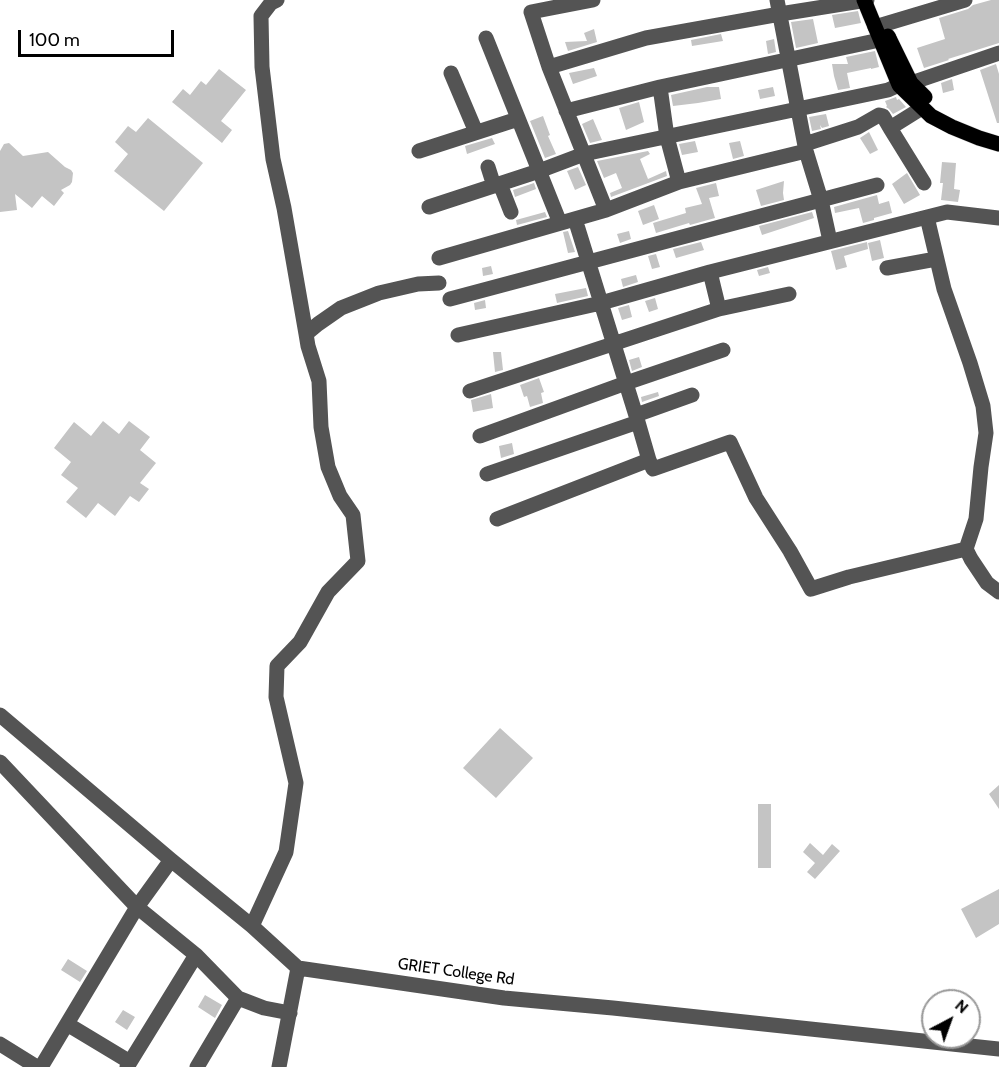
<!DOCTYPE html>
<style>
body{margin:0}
#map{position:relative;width:999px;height:1067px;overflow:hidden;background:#fff;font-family:Cabin,sans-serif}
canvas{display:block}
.north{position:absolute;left:921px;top:989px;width:60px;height:60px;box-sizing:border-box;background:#fff;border:2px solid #999;border-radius:50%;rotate:41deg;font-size:16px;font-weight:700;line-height:24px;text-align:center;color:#000}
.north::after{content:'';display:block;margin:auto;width:21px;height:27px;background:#000;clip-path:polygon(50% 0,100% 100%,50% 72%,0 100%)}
.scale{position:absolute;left:18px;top:30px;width:156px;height:27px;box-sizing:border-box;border:3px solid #000;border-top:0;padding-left:8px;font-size:18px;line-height:21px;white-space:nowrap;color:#000;-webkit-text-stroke:4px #fff;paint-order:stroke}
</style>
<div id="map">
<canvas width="999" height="1067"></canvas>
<div class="north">N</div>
<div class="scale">100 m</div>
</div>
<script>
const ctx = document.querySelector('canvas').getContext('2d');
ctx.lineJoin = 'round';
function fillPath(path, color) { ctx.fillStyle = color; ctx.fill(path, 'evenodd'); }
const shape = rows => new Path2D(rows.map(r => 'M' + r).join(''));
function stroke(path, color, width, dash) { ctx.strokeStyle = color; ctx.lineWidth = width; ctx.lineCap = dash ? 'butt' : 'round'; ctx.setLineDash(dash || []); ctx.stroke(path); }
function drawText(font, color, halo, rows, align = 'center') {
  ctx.font = font + ' Cabin,sans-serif'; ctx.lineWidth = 4.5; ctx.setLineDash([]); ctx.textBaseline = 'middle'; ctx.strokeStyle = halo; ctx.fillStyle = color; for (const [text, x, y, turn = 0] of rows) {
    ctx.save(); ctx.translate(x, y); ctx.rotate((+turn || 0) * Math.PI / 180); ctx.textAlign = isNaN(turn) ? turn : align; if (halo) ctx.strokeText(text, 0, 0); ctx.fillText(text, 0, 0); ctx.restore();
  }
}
fillPath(shape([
 [991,0,999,0,999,43,948,59,949,60,924,68,917,48,945,39,939,18,968,9,973,5],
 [858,11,861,23,835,28,832,15],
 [813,19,818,43,796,48,791,22],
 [594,29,597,42,568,51,565,42,587,41,584,33],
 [721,34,723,41,692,46,691,40],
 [774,39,776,52,768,54,766,41],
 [875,51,879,67,871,69,871,68,847,73,850,88,838,90,834,76,832,64,848,64,846,57],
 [996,64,999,74,999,123,997,123,980,70],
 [594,68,597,76,573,84,569,73],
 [219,69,246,90,221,121,232,130,222,143,172,102,183,89,190,95,201,81,206,85],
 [952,79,954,90,943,93,941,83],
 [707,87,719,87,721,99,698,103,673,106,671,95],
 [773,87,775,96,760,99,758,90],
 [896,97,897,100,899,99,906,107,893,114,889,109,886,107,887,106,885,101],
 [639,102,644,122,626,130,619,108],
 [826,114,829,126,822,128,820,125,821,129,812,131,809,117],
 [543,116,550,135,548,136,556,154,545,158,530,121],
 [148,118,203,163,164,211,114,171,128,154,115,142,128,126,136,132],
 [593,119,602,140,590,143,582,124],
 [869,132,878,150,870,154,860,138],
 [492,138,495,144,467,154,465,146],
 [695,141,698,152,682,155,679,144],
 [740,141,744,156,733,159,729,143],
 [9,143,23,156,48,152,65,167,71,170,73,173,72,182,70,185,61,190,64,193,54,206,42,196,32,208,15,194,17,210,0,212,0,151,4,144],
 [648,151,650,154,640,159,648,179,666,171,667,176,611,197,610,193,622,188,616,173,604,178,597,161],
 [942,162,956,163,954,189,960,190,958,202,941,200,943,183,940,183],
 [578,167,586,185,575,190,567,171],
 [907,173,920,195,904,204,892,184],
 [784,181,783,193,784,200,761,206,756,190],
 [534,183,536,189,515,197,513,190],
 [716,183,719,196,709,198,715,218,690,225,689,223,656,233,653,223,686,213,685,208,702,204,696,188],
 [877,195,879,204,889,201,892,213,874,218,874,220,863,223,859,208,835,213,834,207],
 [654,205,659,219,643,225,638,211],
 [545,212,547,217,517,225,516,220],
 [812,212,814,218,762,235,759,226],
 [568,231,575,252,568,253,563,232],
 [629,231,631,239,620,243,617,234],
 [880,240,884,258,872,261,868,243],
 [701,242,704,250,676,258,673,249],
 [867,242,868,249,844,256,847,267,836,270,831,251],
 [656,254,660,267,652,269,648,256],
 [491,266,493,274,483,276,482,268],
 [768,267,770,273,759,276,757,270],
 [636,275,638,282,623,287,621,279],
 [586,288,588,296,557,303,555,294],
 [655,298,658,309,649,312,645,301],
 [485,300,486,308,475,310,474,303],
 [629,305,632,317,622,320,618,308],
 [493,352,501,352,503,370,495,372],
 [639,357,642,367,632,371,629,360],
 [539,378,544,392,541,393,543,403,530,407,527,396,524,397,520,385],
 [658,392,659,396,642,402,641,397],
 [491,394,493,408,473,412,471,400],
 [103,421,119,434,129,421,150,437,140,450,156,463,140,483,149,489,139,502,130,496,115,516,98,503,86,518,66,502,78,488,61,475,71,462,54,448,74,422,91,436],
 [512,443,514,454,501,458,499,446],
 [500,728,533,758,496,798,463,768],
 [999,785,999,809,989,794],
 [758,804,771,804,771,868,758,868],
 [810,843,823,855,832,844,840,851,815,879,807,872,815,863,803,852],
 [999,889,999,924,976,938,961,909],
 [68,959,87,971,80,982,61,970],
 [205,995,222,1005,215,1018,198,1007],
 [123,1010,135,1017,127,1030,115,1022]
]), '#c4c4c4');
const major = shape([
 [864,0,899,85,931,116,952,127,979,138,999,144],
 [888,36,911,83,925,97]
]);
stroke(major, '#dbdbdb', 16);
stroke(shape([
 [277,0,271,3,261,16,262,67,273,159,284,208,306,334],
 [593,0,531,12,549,67,606,210],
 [777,0,806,151,821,200,830,241],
 [875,27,965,0],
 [486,38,560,223],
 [549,67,646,38,780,14,867,0],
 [451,73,476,132],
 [911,83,999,53],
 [922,108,890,128,924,183],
 [566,111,660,87],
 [805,144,858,127,879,115,883,116,890,128],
 [419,151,518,119],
 [488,167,494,186],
 [679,182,667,137,660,87,889,38],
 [500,184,511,212],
 [429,207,539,171,584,154,888,90,899,85],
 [927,217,944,289,970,363,983,406,986,433,981,467,976,519,966,549],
 [439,258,606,210,679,182,806,151],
 [887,268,936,259],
 [710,272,719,309],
 [450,299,877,185],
 [458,335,601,303,710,272,947,212,999,218],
 [470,391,719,309,789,294],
 [636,415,692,395],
 [480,436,626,383,723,350],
 [649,460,653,469,730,442,756,498,790,551,811,589,849,577,966,549,971,559,987,583,999,592],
 [487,474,638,422,575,219],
 [497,519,649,460,638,422],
 [0,715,171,860,252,926,298,968,504,998,613,1008,999,1049],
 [0,762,137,907,196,955,238,998,264,1008,290,1013],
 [252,926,286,852,296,783,276,697,277,666,300,642,328,592,358,561,353,515,340,496,328,467,321,427,319,381,308,346,306,334,318,324,341,308,379,293,418,284,439,283],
 [67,1024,130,1062],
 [0,1044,37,1067],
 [41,1067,137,907,171,860],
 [127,1067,196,955],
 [197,1067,238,998],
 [279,1067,298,968]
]), '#545454', 15);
stroke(major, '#000', 15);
drawText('16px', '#000', '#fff', [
 ["GRIET College Rd",456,972,8]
]);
</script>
